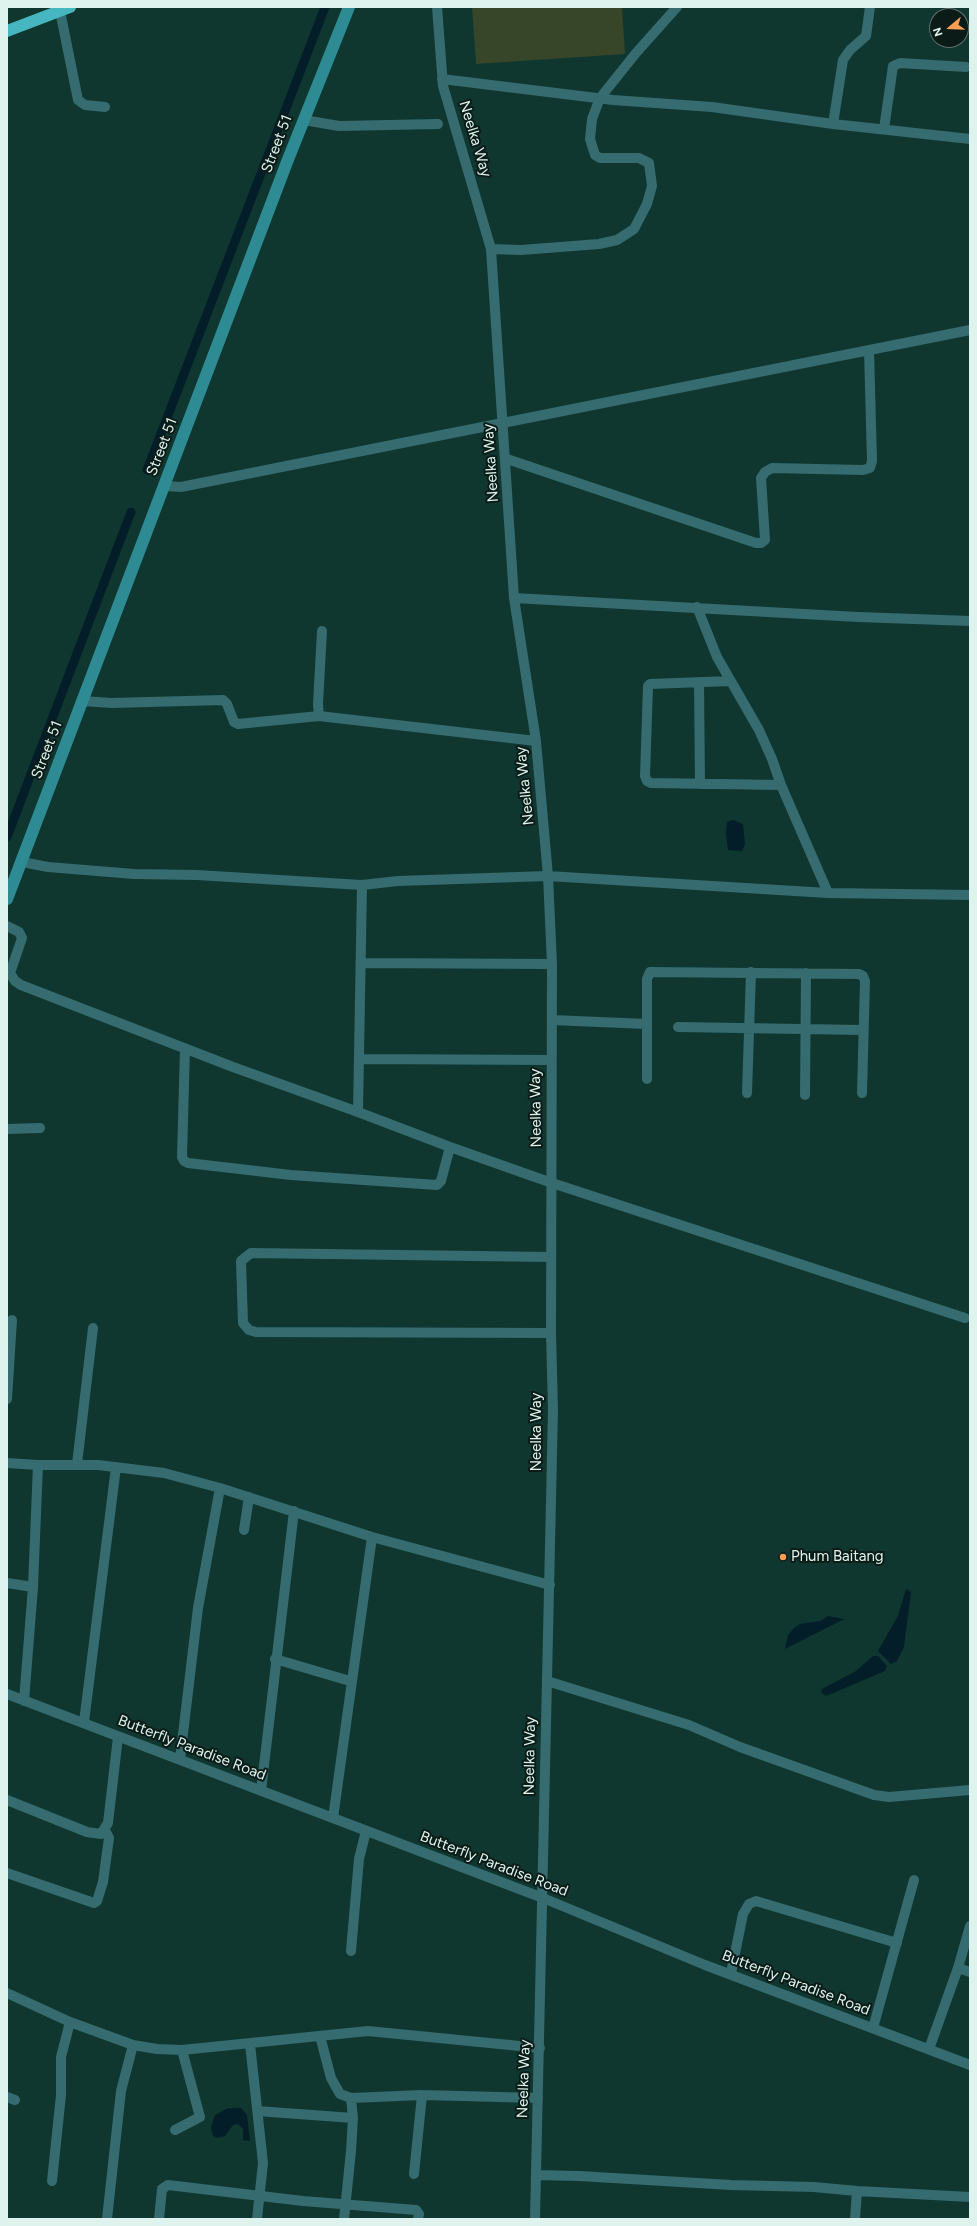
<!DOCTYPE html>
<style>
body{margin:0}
#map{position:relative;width:977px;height:2226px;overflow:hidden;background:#0f3730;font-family:Figtree,sans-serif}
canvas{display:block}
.frame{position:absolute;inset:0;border:8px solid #def3ee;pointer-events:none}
.north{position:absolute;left:929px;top:8px;width:40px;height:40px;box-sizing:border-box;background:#0b1b18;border:1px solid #5f716e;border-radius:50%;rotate:251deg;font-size:11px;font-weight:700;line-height:16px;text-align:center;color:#def3ee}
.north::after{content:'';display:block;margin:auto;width:14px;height:18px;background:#fb9e51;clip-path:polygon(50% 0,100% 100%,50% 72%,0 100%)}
</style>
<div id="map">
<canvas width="977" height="2226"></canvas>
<div class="frame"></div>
<div class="north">N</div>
</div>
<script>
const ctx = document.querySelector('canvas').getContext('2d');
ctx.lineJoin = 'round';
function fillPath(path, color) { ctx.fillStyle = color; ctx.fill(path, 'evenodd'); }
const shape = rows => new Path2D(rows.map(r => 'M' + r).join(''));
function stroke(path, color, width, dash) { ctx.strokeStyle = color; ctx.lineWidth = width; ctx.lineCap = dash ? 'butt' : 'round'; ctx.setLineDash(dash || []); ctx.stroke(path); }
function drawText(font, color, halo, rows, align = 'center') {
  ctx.font = font + ' Figtree,sans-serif'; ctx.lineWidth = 4; ctx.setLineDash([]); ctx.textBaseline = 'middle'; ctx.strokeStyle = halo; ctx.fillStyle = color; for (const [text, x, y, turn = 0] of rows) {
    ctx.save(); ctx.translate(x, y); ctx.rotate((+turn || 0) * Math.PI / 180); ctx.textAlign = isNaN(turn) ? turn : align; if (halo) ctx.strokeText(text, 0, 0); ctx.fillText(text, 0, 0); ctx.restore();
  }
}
fillPath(shape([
 [472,7,622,7,625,54,476,64]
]), '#374528');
fillPath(shape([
 [733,820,743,824,745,844,742,851,728,850,726,834,727,822],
 [906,1589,911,1592,904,1647,897,1661,891,1664,878,1651,898,1616],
 [828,1616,844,1619,785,1649,788,1635,794,1628,800,1624,820,1621],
 [873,1656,878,1656,887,1666,885,1671,826,1696,821,1692,822,1689,856,1671],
 [228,2108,241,2108,247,2115,250,2141,243,2140,243,2129,238,2124,233,2125,225,2136,217,2138,213,2136,211,2127,215,2115]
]), '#031e29');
stroke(shape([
 [147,470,325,7],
 [7,837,131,512]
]), '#031e29', 9);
stroke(shape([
 [437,7,443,86,491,249,514,598,536,741,548,876,552,964,551,1333,553,1410,535,2219],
 [60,11,78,100,85,105,105,107],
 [442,79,613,100,712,107,833,124,970,139],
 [304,120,339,126,438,124],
 [833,124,843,60,850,50,866,36,870,7],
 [884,129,893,66,900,63,966,67],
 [491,249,521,250,599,244,617,240,634,229,647,204,652,186,649,163,639,158,600,158,595,155,590,139,592,119,600,98,636,53,677,7],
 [507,459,756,543,761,543,765,540,761,478,765,472,772,468,863,470,870,468,872,461,869,350],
 [165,486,181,487,970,330],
 [514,598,858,617,970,621],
 [697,607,717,657,759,730,772,759,781,785,828,893],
 [730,681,650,684,648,686,645,776,647,781,651,783,781,785],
 [699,682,700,784],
 [82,701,112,703,223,700,227,704,234,722,238,724,319,716,536,741],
 [319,716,318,704,322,631],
 [22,862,48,867,134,874,197,875,362,885,398,881,548,876,828,893,970,895],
 [7,926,19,932,22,938,10,973,15,981,21,985,233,1067,358,1112,450,1147,552,1183,965,1318],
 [361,963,552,964],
 [552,1020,646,1024],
 [678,1027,863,1030],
 [185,1048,182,1157,184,1161,188,1163,291,1175,437,1185,441,1181,450,1147],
 [360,1059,551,1060],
 [647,1079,647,979,650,972,859,974,863,976,865,981,862,1093],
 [747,1093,751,972],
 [805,1095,806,973],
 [358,1112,362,885],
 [7,1129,40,1128],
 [551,1333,256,1332,249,1330,243,1323,241,1261,251,1253,551,1257],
 [7,1399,12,1320],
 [7,1463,38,1465,98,1465,164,1473,220,1488,372,1537,550,1585],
 [77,1464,93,1328],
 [244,1530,249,1497],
 [7,1583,33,1587],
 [275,1659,350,1681],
 [547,1681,689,1725,740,1747,874,1795,889,1797,970,1790],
 [7,1694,543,1898,705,1965,970,2065],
 [24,1701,33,1587,38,1465],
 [84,1722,116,1467],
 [180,1759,198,1608,220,1488],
 [261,1791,294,1511],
 [7,1800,87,1832,101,1834,108,1823,118,1737],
 [333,1818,372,1537],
 [7,1873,94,1903,97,1901,103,1882,109,1838,105,1830],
 [351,1951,359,1859,366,1831],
 [958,1968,970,1972],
 [731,1973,743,1914,749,1904,756,1901,897,1943],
 [7,1993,70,2022,133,2045,157,2049,182,2050,368,2031,540,2048],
 [873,2028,914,1880],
 [320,2036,331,2078,340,2094,351,2098],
 [250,2044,263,2163,257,2219],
 [929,2049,958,1968,970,1926],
 [7,2097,15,2100],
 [257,2111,353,2118],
 [175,2130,200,2117,182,2050],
 [414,2174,422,2095],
 [536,2175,579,2176,731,2185,814,2187,857,2191,970,2197],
 [52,2181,61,2095,61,2057,70,2022],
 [107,2219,121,2091,133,2045],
 [159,2219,162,2189,168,2185,303,2201,416,2210,419,2214,418,2219],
 [344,2219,351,2151,353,2118,351,2098,422,2095,538,2098],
 [855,2219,857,2191]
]), '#366b6f', 10);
stroke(shape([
 [7,899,287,162,349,7]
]), '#2e8b93', 12);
stroke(shape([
 [7,31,70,7]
]), '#46b6c0', 12);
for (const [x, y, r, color] of [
 [783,1557,4,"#fb9e51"]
]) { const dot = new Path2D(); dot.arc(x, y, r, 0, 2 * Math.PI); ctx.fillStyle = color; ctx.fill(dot); stroke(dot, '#0b1b18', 1.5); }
drawText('15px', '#def3ee', '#0b1b18', [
 ["Neelka Way",475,139,73],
 ["Street 51",277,144,-69],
 ["Street 51",162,447,-69],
 ["Neelka Way",491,463,-94],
 ["Street 51",47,750,-69],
 ["Neelka Way",525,786,-96],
 ["Neelka Way",536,1108,-91],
 ["Neelka Way",537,1432,-90],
 ["Butterfly Paradise Road",192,1748,21],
 ["Neelka Way",530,1756,-89],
 ["Butterfly Paradise Road",494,1864,21],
 ["Butterfly Paradise Road",796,1983,21],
 ["Neelka Way",524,2079,-88]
]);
drawText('15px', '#def3ee', '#0b1b18', [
 ["Phum Baitang",791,1557]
], 'left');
</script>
